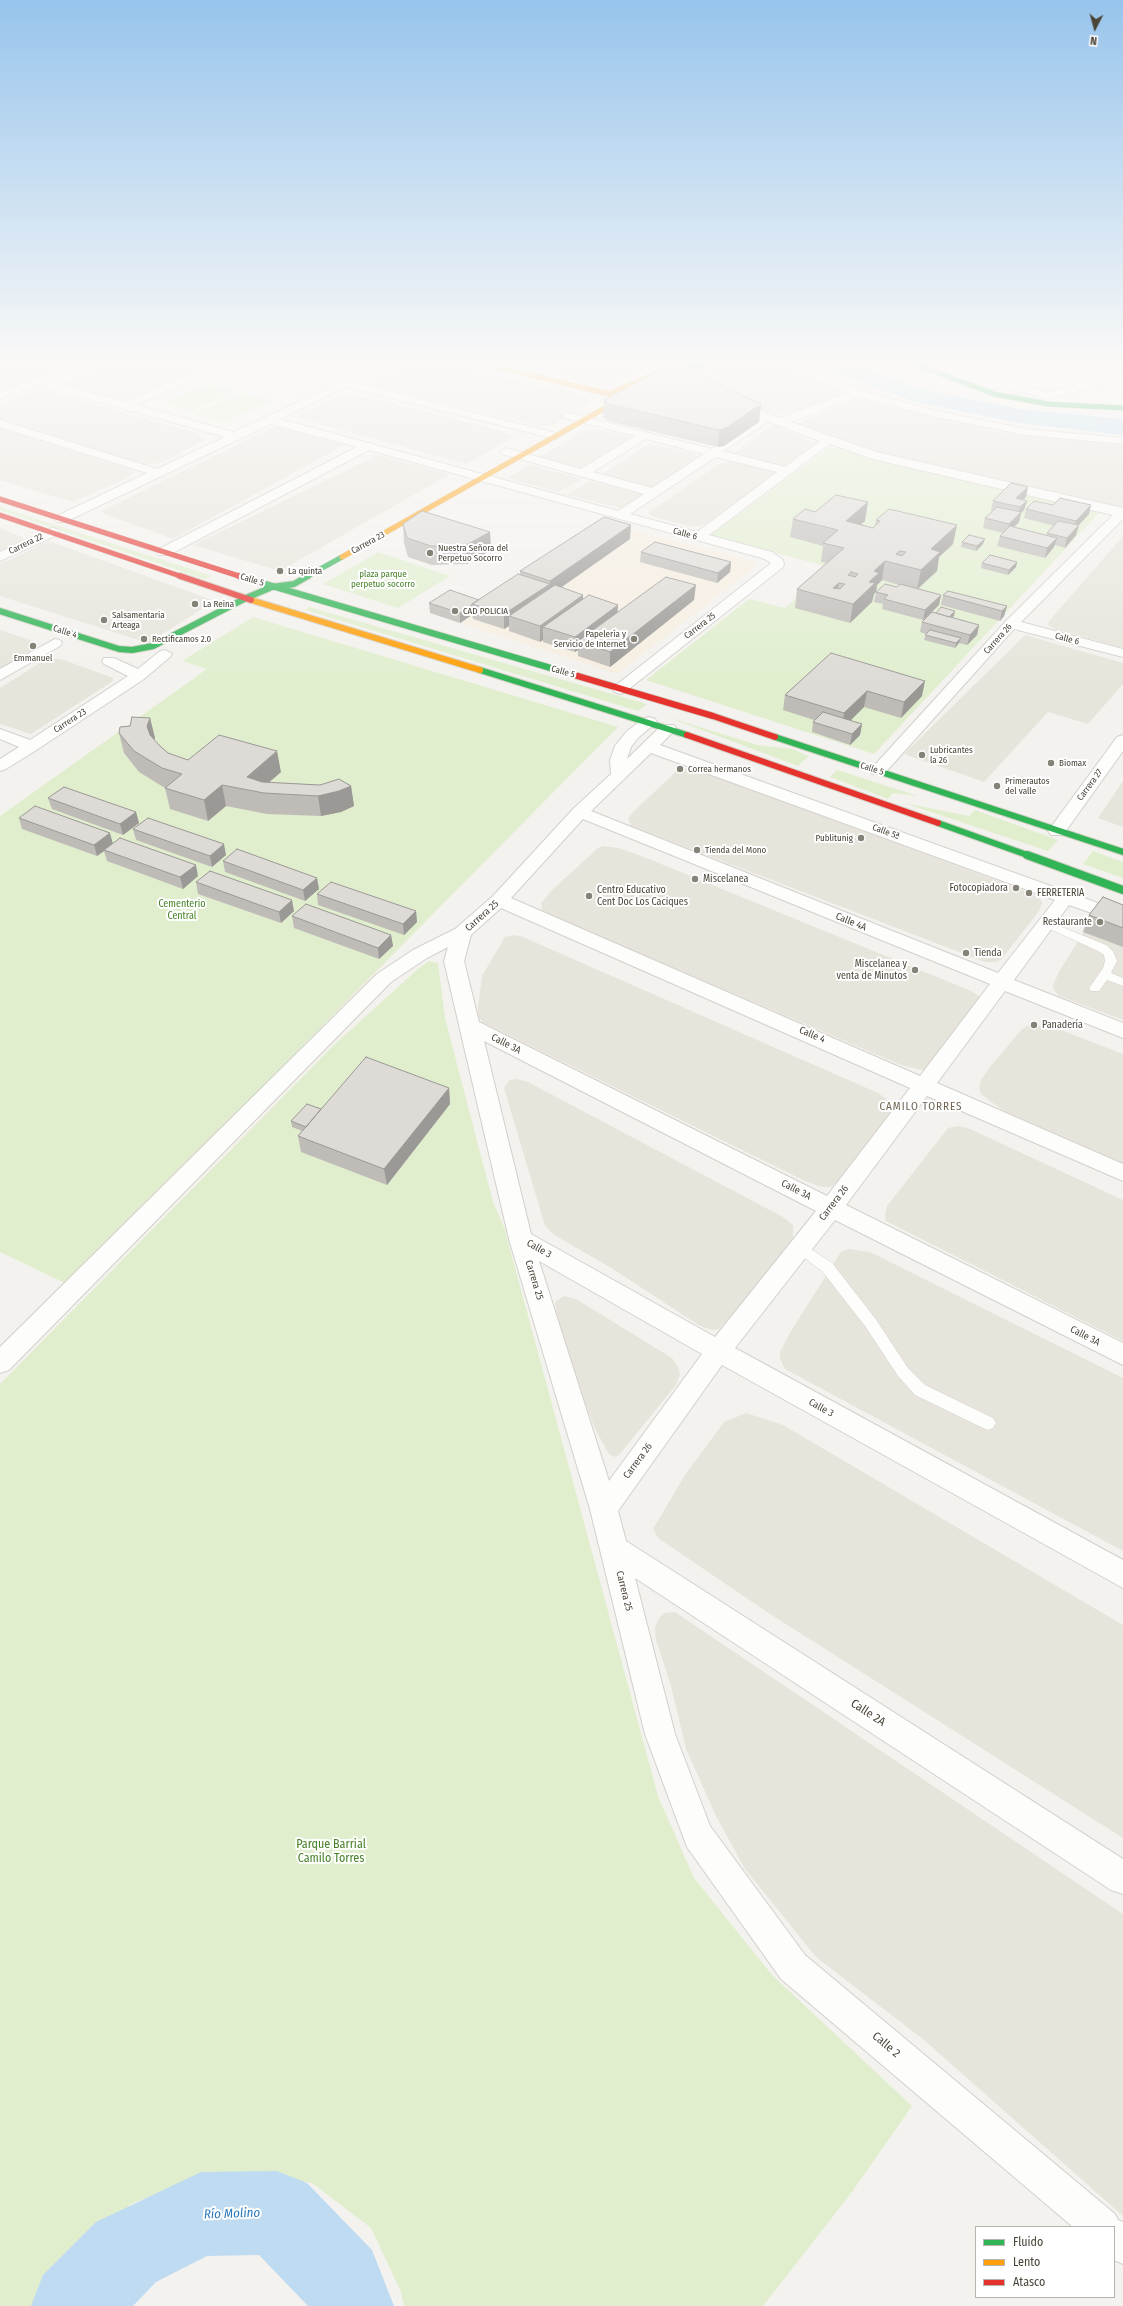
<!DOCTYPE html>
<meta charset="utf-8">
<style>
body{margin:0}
#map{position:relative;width:1123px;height:2306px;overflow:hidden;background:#f4f2ee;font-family:"Fira Sans Condensed",sans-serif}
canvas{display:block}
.legend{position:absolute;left:975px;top:2226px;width:140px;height:72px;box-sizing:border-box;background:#fff;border:1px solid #b7b5af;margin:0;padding:5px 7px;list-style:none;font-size:12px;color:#4b4538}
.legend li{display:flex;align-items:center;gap:8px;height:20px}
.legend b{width:20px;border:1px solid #b7b5af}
.north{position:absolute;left:1075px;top:8px;width:40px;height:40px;-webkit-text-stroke:3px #fff;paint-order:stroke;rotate:186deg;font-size:11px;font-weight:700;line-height:16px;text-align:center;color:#4b4538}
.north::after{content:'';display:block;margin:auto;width:14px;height:18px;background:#4b4538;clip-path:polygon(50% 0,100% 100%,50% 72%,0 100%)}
</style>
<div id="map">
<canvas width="1123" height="2306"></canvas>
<ul class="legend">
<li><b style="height:5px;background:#30b455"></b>Fluido</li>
<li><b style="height:5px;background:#ff9f0a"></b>Lento</li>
<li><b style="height:5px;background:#e5322d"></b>Atasco</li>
</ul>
<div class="north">N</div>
</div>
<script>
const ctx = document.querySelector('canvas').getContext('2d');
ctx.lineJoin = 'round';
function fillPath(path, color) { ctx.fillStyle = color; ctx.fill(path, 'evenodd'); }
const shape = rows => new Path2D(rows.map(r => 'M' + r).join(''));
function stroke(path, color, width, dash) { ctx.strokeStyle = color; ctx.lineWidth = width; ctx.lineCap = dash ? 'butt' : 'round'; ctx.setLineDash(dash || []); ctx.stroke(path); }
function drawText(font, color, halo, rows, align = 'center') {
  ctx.font = font + ' "Fira Sans Condensed",sans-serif'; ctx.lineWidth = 4; ctx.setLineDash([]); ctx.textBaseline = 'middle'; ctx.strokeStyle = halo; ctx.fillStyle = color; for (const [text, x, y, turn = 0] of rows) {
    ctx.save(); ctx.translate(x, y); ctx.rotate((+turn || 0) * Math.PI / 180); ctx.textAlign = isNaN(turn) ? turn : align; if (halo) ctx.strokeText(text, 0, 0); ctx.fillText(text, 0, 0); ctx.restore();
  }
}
fillPath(shape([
 [0,362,82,362,0,394],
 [112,362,220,362,128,399,114,399,62,383],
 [299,362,386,362,355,374],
 [413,362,439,362,586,396,592,401,551,426,540,426,373,385,373,381],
 [539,362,672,362,639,372,606,387,528,368],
 [758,362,783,364,840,392,841,395,787,414,777,414,762,411,724,395,694,373],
 [47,391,197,433,206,440,162,462,147,465,0,420,0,405,33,392],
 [340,394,358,395,503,431,515,437,466,464,295,417],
 [862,400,1008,434,1123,445,1123,505,1112,508,862,450,798,423,854,401],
 [275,426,344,445,173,539,100,512],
 [777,426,818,445,788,466,779,465,733,454,768,428],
 [0,428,127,468,134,472,127,478,73,502,0,480],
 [596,429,632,438,587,470,538,458,585,430],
 [649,444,692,452,698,456,655,487,651,488,605,475,604,473],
 [378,455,450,474,280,571,193,545],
 [732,461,770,470,776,474,705,524,699,526,689,526,651,516,648,513,719,464],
 [530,465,579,478,581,480,558,492,508,478,524,467],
 [590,481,638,493,647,496,629,510,567,495],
 [0,528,22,537,25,540,0,553],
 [1123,536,1123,648,1055,629,1048,625,1049,621],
 [49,541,215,601,148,643,0,596,0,564],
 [0,630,30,640,37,646,0,670],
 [1025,635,1123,663,1123,684,1088,724,1048,712,984,782,904,754],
 [52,659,61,659,113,678,113,681,31,734,0,724,0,688,43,661],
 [682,768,697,770,1033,894,1040,899,1042,903,1039,911,1001,960,996,962,985,962,631,826,628,818,637,808,678,770],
 [1123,781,1123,827,1098,818],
 [603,846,619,848,644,857,971,991,979,996,981,1002,927,1071,901,1065,543,912,541,903,551,891,598,848],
 [1089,923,1123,927,1123,1020,1059,996,1054,990,1053,985,1059,972],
 [515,935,523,937,878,1093,890,1102,894,1110,837,1183,830,1187,821,1187,803,1180,484,1023,477,1016,482,976,505,937],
 [1029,1025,1048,1025,1123,1054,1123,1164,1002,1110,981,1094,979,1088,981,1080,989,1068,1022,1029],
 [517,1079,528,1082,783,1217,793,1225,793,1240,780,1261,719,1329,712,1330,700,1326,613,1269,556,1236,545,1226,504,1088,510,1080],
 [958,1126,968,1128,1123,1200,1123,1341,886,1221,885,1215,887,1206,948,1128],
 [848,1249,870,1252,1123,1378,1123,1551,785,1369,780,1359,780,1352,791,1331,841,1252],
 [564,1296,576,1299,672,1358,677,1365,680,1374,676,1385,619,1455,615,1457,609,1454,595,1429,575,1377,557,1316,555,1302],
 [746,1413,783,1425,1123,1625,1123,1838,770,1614,658,1538,653,1529,685,1475,724,1422],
 [675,1612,1123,1914,1123,2216,924,2040,816,1957,745,1869,716,1816,686,1749,671,1686,656,1640,655,1627,659,1618,664,1613]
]), '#e7e4db');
fillPath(shape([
 [610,524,753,561,756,566,617,674,460,623]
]), '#f6eee1');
fillPath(shape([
 [210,384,237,391,191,411,164,403],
 [241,393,271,401,223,422,192,414],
 [830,447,1100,512,874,754,646,680,749,599,785,608,832,568,711,535],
 [0,507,212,576,204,579,0,510],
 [378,552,450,576,398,608,323,584],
 [309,607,647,704,638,711,305,610],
 [253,617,618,727,67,1284,0,1252,0,816,207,669,182,661],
 [667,717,758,745,792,749,809,756,798,766],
 [837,770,918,796,893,793,888,799,830,777],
 [904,803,969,816,975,810,1058,840,1048,851],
 [1093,851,1123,862,1123,878,1083,864],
 [429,961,438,963,445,1018,493,1202,504,1227,658,1796,694,1878,772,1975,912,2106,852,2192,763,2306,404,2306,401,2292,371,2228,312,2183,211,2172,131,2204,49,2283,36,2306,0,2306,0,1384,334,1045,419,968]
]), '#e0eece');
fillPath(shape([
 [816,362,849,362,921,389,1019,409,1123,419,1123,435,1019,423,915,402,820,367,816,362],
 [277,2171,307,2183,372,2250,394,2306,308,2306,259,2255,207,2256,156,2282,133,2306,31,2306,43,2275,96,2222,201,2172,277,2171]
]), '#bedbf2');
const lane = shape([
 [1045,920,1106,945,1113,951,1117,961,1111,973,1123,978,1123,986,1107,980,1099,991,1091,991,1089,988,1103,968,1105,961,1104,955,1098,951,1041,925,1039,923,1045,920],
 [800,1242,832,1263,875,1318,908,1368,925,1385,993,1418,996,1423,993,1428,988,1430,983,1428,915,1395,898,1376,865,1326,822,1271,795,1251,793,1247,795,1243,800,1242]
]);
const street = shape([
 [79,362,94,362,48,381,125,402,218,362,232,362,136,405,234,432,347,379,287,364,286,362,304,362,356,374,383,362,396,362,355,383,560,434,562,436,556,439,346,387,280,419,618,511,644,494,502,454,500,452,506,448,581,469,635,436,565,418,563,416,565,414,569,413,712,449,759,417,728,405,726,403,728,401,736,401,780,418,848,393,804,374,786,362,799,362,862,391,937,411,1026,429,1123,438,1123,444,1026,435,936,417,859,397,791,422,876,452,1123,508,1123,519,1021,622,1123,649,1123,657,1014,629,884,774,872,774,870,771,872,768,1006,621,1113,515,873,459,830,444,709,535,772,552,783,560,784,565,782,568,625,692,620,694,615,692,612,689,615,686,770,564,770,562,762,558,369,450,169,555,159,555,157,552,159,549,357,447,271,424,65,522,57,522,55,519,57,516,147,473,0,427,0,420,157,469,225,437,38,385,0,399,0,392,79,362],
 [769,421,775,424,820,441,785,467,723,451,769,421],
 [646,439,704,454,652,488,593,472,646,439],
 [716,457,777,472,697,532,630,514,716,457],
 [518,362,531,362,514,372,506,372,506,368,518,362],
 [924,362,939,362,954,368,973,362,989,362,964,372,996,383,1025,374,999,362,1013,362,1035,371,1061,362,1077,362,1018,383,1047,393,1112,374,1117,377,1116,379,1047,400,1008,387,992,389,948,374,924,362],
 [52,528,57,529,58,532,57,535,0,561,0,552,52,528],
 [55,639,60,640,62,643,60,646,0,680,0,669,55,639],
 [165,650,172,654,170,657,144,679,38,749,6,769,0,771,0,759,19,747,0,739,0,729,30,740,128,676,104,664,102,661,104,658,114,658,138,669,160,651,165,650],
 [649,717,655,719,657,722,639,737,631,747,627,759,662,725,674,725,676,728,674,731,660,745,1123,912,1123,924,1069,905,1014,980,1123,1023,1123,1038,1005,991,937,1083,1123,1164,1123,1181,927,1096,846,1205,1123,1343,1123,1365,835,1220,735,1348,1123,1560,1123,1588,722,1365,618,1511,626,1541,1123,1859,1123,1894,1111,1890,635,1578,675,1734,710,1826,805,1955,1115,2214,1118,2220,1123,2222,1123,2264,1114,2260,1114,2227,1073,2227,781,1979,687,1847,645,1734,590,1509,509,1239,444,961,448,947,427,958,391,982,9,1370,0,1373,0,1347,377,974,413,950,455,929,493,896,574,808,611,774,610,760,615,746,627,731,643,719,649,717],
 [651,753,1055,900,998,973,591,811,651,753],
 [583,819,990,984,920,1076,511,898,583,819],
 [501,908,910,1088,827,1196,479,1022,464,961,471,935,501,908],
 [484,1041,816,1211,715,1337,531,1234,484,1041],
 [539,1261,702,1354,609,1481,539,1261],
 [1123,735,1123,751,1063,835,1051,835,1048,831,1051,827,1117,737,1123,735]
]);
const fastFar2 = shape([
 [910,362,994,394,1048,404,1123,408],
 [661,379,679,371,716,362],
 [306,577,342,557]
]);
const fastFar1 = shape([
 [245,578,554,669],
 [0,611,119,649,132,650,153,646,246,598,272,587,294,584,308,576],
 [480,670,687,735],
 [775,737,1123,852],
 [938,823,1030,856]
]);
const fast = shape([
 [1027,855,1123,890]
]);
const slowFar1 = shape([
 [476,362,622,397],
 [611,393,673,366],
 [342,557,630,394]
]);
const slow = shape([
 [251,600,480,670]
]);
const jamFar1 = shape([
 [0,499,242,577],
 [0,515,183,577]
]);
const jam = shape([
 [180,576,251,600],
 [239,576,245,578],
 [554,669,713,716,775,737],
 [687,735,938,823]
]);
stroke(lane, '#d2d0cb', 1);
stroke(street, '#d2d0cb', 2);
stroke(fastFar2, '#d4d0c5', 6);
stroke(fastFar1, '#d4d0c5', 8);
stroke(fast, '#d4d0c5', 10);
stroke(slowFar1, '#d4d0c5', 6);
stroke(slow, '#d4d0c5', 8);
stroke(jamFar1, '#d4d0c5', 6);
stroke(jam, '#d4d0c5', 8);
fillPath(lane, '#fdfdfc');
fillPath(street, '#fdfdfc');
stroke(fastFar2, '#30b455', 5);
stroke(fastFar1, '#30b455', 6);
stroke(fast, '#30b455', 8);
stroke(slowFar1, '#ff9f0a', 5);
stroke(slow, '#ff9f0a', 6);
stroke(jamFar1, '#e5322d', 5);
stroke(jam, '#e5322d', 6);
fillPath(shape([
 [707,379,761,404,759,422,724,446,718,447,608,421,603,417,604,400],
 [1026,497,1023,500,1027,501,1024,510,1021,513,1019,522,1014,527,1046,535,1047,533,1054,526,1024,518,1026,509,1089,514,1079,525,1076,535,1065,548,1055,545,1054,547,1045,558,997,546,1000,536,1003,533,983,528,985,518,993,511,991,510,993,501],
 [815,512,865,521,861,524,873,528,875,526,876,520,953,544,939,557,937,571,918,589,941,595,939,605,932,612,954,616,952,617,979,625,977,635,967,645,959,643,955,648,924,640,926,634,920,632,922,622,923,620,882,609,883,604,874,602,876,592,897,587,899,585,882,580,877,585,876,592,874,594,872,602,850,623,795,608,797,589,827,563,821,562,823,546,790,537,793,519],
 [403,524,490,532,491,550,467,564,432,565,408,557,404,543],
 [630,539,562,587,583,599,618,605,617,612,694,600,610,667,578,656,578,650,575,652,543,642,543,640,540,642,509,631,509,626,504,629,473,619,472,615,460,623,430,613,429,603,479,600,520,575,520,571],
 [962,542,983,544,976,551,961,547],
 [641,552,731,562,730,572,717,583,640,562],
 [1017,562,1016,567,1008,575,981,568,982,563],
 [943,595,1007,606,1004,616,1000,621,941,605],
 [831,653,922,696,901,718,864,707,850,721,862,724,860,735,850,745,812,732,813,722,814,720,783,710,785,695],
 [150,718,155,738,154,740,160,746,168,753,188,760,281,772,269,782,320,785,351,786,354,806,341,812,321,816,267,814,226,806,208,821,170,809,165,788,139,772,124,753,119,733,130,726],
 [48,798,136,812,139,823,123,835,52,809],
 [19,818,112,843,198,876,183,889,107,861,104,851,97,856,22,829],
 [133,829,226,855,212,867,136,840],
 [223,861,317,878,319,889,305,901,225,872],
 [196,882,294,911,281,923,198,894],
 [317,894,416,911,417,922,404,935,318,905],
 [1123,905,1123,947,1083,932,1089,915],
 [292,916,391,935,393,946,379,959,294,928],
 [449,1088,450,1104,387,1185,301,1152,298,1136,302,1131,292,1127,291,1121,321,1109]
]), '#bfbcb8');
fillPath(shape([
 [761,404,759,422,724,446,718,447,719,430],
 [1028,487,1026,497,1016,506,1016,498],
 [1027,501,1024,510,1021,513,1019,522,1007,534,1009,524,1018,516,1020,507],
 [868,502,865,521,843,539,846,521],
 [1091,505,1089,514,1074,530,1076,521],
 [631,525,630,539,550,595,550,581],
 [957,525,953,544,939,557,937,571,917,589,921,570,931,549],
 [1079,525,1076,535,1065,548,1067,538],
 [490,532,491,550,467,564,466,545],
 [1057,538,1054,547,1045,558,1047,548],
 [985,539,983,544,976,551,977,546],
 [885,561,882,580,877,585,876,592,874,594,872,602,850,623,853,604,869,582,874,571],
 [731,562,730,572,717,583,718,573],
 [1017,562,1016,567,1008,575,1009,570],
 [839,583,836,600,833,588],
 [550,584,550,598,509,616,509,626,504,629,504,614],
 [696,585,694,600,610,667,610,652],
 [583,595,583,610,543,627,543,640,540,642,540,626],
 [941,595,939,605,923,620,925,610],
 [472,605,472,615,460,623,460,613],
 [618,605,617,620,578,641,578,650,575,652,575,637],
 [1007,606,1004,616,1000,621,1002,611],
 [955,611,954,616,947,622,948,617],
 [979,625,977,635,967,645,970,635],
 [961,638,959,643,955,648,956,643],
 [925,681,922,696,901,718,904,702],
 [867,691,864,707,842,729,844,713],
 [150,718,155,738,152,746,147,726],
 [862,724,860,735,850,745,852,734],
 [277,751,281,772,258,792,247,777],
 [222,785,226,806,208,821,204,800],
 [351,786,354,806,341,812,321,816,318,796],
 [136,812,139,823,123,835,120,824],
 [110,833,113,844,104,850,104,851,97,856,94,845],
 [224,844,226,855,212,867,210,856],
 [196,865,198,876,183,889,180,877],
 [317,878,319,889,305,901,303,890],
 [292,900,294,911,281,923,279,912],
 [416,911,417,922,404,935,403,924],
 [391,935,393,946,379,959,378,948],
 [449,1088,450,1104,387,1185,384,1169]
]), '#9b9996');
const building = shape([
 [680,363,707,379,761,404,726,428,719,430,609,404,604,400,673,364,680,363],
 [1011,483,1028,487,1016,498,1027,501,1020,507,993,501,1011,483],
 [836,495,868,502,846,521,873,528,880,521,876,520,889,509,957,525,931,549,940,552,921,570,885,561,874,571,879,573,869,582,875,583,853,604,797,589,844,548,823,543,838,530,793,519,805,509,815,512,836,495],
 [900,551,906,552,902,556,896,554,900,551],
 [851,572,858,574,855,577,848,575,851,572],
 [839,583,845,584,840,589,833,588,839,583],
 [1060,498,1091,505,1076,521,1026,509,1034,501,1053,505,1060,498],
 [997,507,1021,512,1009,524,985,518,997,507],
 [422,511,490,532,466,545,431,546,407,538,403,524,422,511],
 [604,517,631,525,550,581,520,571,604,517],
 [1058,521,1079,525,1067,538,1047,533,1058,521],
 [1010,526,1057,538,1047,548,1000,536,1010,526],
 [969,535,985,539,977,546,962,542,969,535],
 [655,542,731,562,718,573,641,552,655,542],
 [990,555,1017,562,1009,570,982,563,990,555],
 [518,574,550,584,504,614,472,604,518,574],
 [666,577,696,585,610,652,578,641,666,577],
 [885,584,897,587,900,584,941,595,925,610,884,599,888,595,876,592,885,584],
 [555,585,583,595,540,626,509,616,555,585],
 [450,590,479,600,472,604,472,605,460,613,429,603,450,590],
 [948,591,1007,606,1002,611,943,595,948,591],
 [589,595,618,605,575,637,543,627,589,595],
 [941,607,955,611,949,617,936,613,941,607],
 [932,612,979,625,970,635,922,622,932,612],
 [930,630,961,638,956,643,925,635,930,630],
 [831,653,925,681,904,702,867,691,844,713,785,695,831,653],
 [823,712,862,724,852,734,813,722,823,712],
 [132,717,150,718,147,726,150,735,160,746,168,753,188,760,219,735,277,751,247,777,262,782,320,785,339,779,351,786,339,791,318,796,264,793,222,785,204,800,165,788,182,774,162,768,134,751,119,733,120,727,130,726,132,717],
 [64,787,136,812,120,824,48,798,64,787],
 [35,806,110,833,94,845,19,818,35,806],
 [148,818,224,844,210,856,133,829,148,818],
 [120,838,196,865,180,877,104,850,120,838],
 [237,849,317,878,303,890,223,861,237,849],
 [210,871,292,900,279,912,196,882,210,871],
 [331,882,416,911,403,924,317,894,331,882],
 [1103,897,1123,905,1123,928,1089,915,1103,897],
 [306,904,391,935,378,948,292,916,306,904],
 [366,1057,449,1088,384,1169,298,1136,366,1057],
 [307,1104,321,1109,306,1127,291,1121,307,1104]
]);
fillPath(building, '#dedbd6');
stroke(building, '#9b9996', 1);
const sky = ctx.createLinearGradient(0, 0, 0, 685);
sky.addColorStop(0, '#97c4ec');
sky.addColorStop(0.53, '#faf9f7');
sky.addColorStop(1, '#faf9f700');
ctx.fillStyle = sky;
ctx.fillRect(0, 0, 1123, 685);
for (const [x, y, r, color] of [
 [430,553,4,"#868278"],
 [280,571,4,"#868278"],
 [195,604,4,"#868278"],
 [455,611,4,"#868278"],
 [104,620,4,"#868278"],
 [144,639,4,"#868278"],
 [634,639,4,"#868278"],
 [33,646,4,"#868278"],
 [922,755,4,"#868278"],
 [1051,763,4,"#868278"],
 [680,769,4,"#868278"],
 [997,786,4,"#868278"],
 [861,838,4,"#868278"],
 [697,850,4,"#868278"],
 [695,879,4,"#868278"],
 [1016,888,4,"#868278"],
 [1029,893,4,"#868278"],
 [589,896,4,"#868278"],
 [1100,922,4,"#868278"],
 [966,953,4,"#868278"],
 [915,970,4,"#868278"],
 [1034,1025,4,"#868278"]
]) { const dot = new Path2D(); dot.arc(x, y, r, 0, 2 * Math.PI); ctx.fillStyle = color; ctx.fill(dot); stroke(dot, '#fff', 1.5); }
drawText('9px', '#4b4538', '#fff', [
 ["Calle 6",685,534,15],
 ["Carrera 23",368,543,-29],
 ["Carrera 22",26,544,-26],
 ["Calle 5",252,580,17],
 ["Carrera 25",700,626,-38],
 ["Calle 4",65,632,18],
 ["Carrera 26",998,639,-48],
 ["Calle 6",1067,639,15],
 ["Calle 5",563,672,16],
 ["Carrera 23",70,721,-33],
 ["Calle 5",872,769,18],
 ["Carrera 27",1090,785,-54],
 ["Calle 5ª",886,832,20]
]);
drawText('9px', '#4b4538', '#fff', [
 ["Nuestra Señora del",438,548],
 ["Perpetuo Socorro",438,558],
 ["La quinta",288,571],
 ["La Reina",203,604],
 ["CAD POLICIA",463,611],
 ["Salsamentaria",112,615],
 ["Arteaga",112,625],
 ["Papelería y",626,634,"right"],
 ["Servicio de Internet",626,644,"right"],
 ["Rectificamos 2.0",152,639],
 ["Emmanuel",33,658,"center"],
 ["Lubricantes",930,750],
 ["la 26",930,760],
 ["Biomax",1059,763],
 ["Correa hermanos",688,769],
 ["Primerautos",1005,781],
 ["del valle",1005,791],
 ["Publitunig",853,838,"right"],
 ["Tienda del Mono",705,850]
], 'left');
drawText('9px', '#468128', '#fff', [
 ["plaza parque",383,574],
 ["perpetuo socorro",383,584]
]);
drawText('10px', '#4b4538', '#fff', [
 ["Miscelanea",703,879],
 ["Fotocopiadora",1008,888,"right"],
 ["Centro Educativo",597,890],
 ["Cent Doc Los Caciques",597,902],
 ["FERRETERIA",1037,893],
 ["Restaurante",1092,922,"right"],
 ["Tienda",974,953],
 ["Miscelanea y",907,964,"right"],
 ["venta de Minutos",907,976,"right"],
 ["Panadería",1042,1025]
], 'left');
drawText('10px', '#468128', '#fff', [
 ["Cementerio",182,904],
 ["Central",182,916]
]);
drawText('10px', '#4b4538', '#fff', [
 ["Carrera 25",482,916,-42],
 ["Calle 4A",851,922,22],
 ["Calle 4",812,1035,23],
 ["Calle 3A",506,1044,27],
 ["Calle 3A",796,1190,27],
 ["Carrera 26",834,1203,-53],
 ["Calle 3",539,1249,30],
 ["Carrera 25",534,1280,73],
 ["Calle 3A",1085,1336,27],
 ["Calle 3",821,1408,29],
 ["Carrera 26",638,1461,-54],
 ["Carrera 25",624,1591,76]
]);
ctx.letterSpacing = '1px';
drawText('11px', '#6f634f', '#fff', [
 ["CAMILO TORRES",921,1107]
]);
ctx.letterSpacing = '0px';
drawText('12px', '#4b4538', '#fff', [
 ["Calle 2A",868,1713,33],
 ["Calle 2",886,2045,40]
]);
drawText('12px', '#468128', '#fff', [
 ["Parque Barrial",331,1845],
 ["Camilo Torres",331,1859]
]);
drawText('italic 13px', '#2b7abd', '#fff', [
 ["Río Molino",232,2214,-2]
]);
</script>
